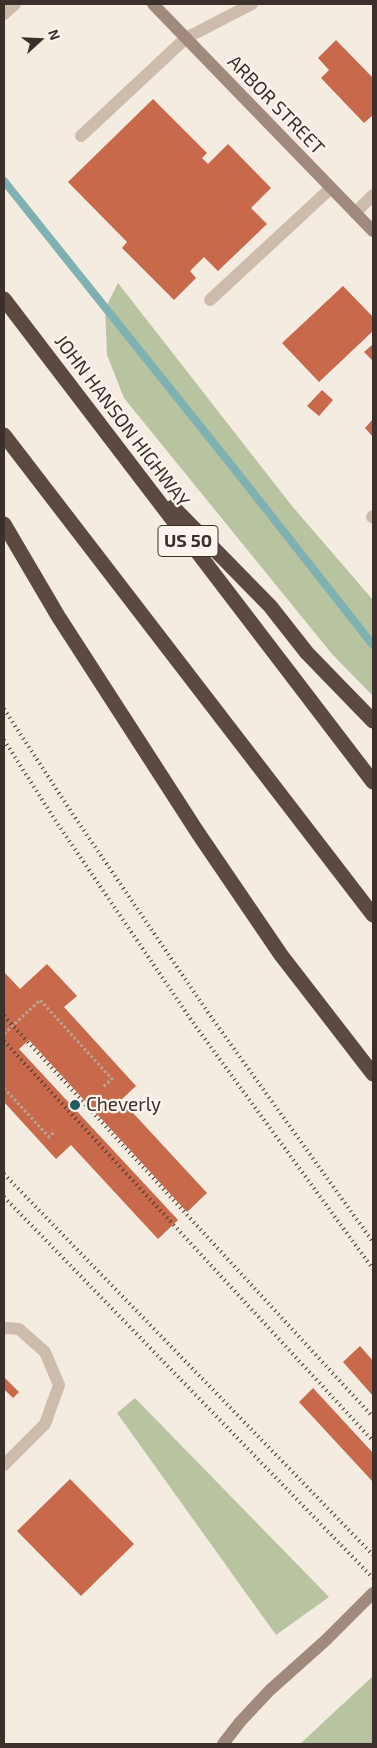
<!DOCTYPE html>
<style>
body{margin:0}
#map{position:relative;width:377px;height:1748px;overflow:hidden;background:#f4ebe1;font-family:"Exo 2",sans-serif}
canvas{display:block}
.frame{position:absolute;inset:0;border:5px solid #3b302b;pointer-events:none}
.north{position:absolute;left:15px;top:15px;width:50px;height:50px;-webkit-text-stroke:4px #fbf5ee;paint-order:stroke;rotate:70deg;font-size:14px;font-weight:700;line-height:20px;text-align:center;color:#3b302b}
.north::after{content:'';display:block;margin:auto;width:18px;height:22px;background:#3b302b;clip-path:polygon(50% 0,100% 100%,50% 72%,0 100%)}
</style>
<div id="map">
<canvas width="377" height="1748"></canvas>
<div class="frame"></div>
<div class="north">N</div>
</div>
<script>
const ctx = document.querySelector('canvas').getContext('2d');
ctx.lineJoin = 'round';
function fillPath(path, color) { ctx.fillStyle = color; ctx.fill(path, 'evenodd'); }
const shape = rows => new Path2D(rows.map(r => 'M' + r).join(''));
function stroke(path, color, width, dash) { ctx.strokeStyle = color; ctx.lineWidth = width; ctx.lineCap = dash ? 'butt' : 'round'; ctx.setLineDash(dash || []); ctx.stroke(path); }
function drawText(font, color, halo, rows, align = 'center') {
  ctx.font = font + ' "Exo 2",sans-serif'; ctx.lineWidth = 4.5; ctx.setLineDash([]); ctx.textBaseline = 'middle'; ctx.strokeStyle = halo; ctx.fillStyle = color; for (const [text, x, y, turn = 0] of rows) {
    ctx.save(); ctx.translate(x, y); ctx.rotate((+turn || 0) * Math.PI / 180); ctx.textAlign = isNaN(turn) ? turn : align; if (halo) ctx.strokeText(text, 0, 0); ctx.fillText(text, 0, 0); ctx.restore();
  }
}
fillPath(shape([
 [118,283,292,506,373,600,373,696,332,654,124,398,107,355,105,309],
 [135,1398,329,1597,276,1635,117,1413],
 [373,1676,373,1744,300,1744]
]), '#b8c4a0');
stroke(shape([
 [4,181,236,471,373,645]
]), '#7fb0b2', 8);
fillPath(shape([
 [336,40,373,78,373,115,364,123,321,78,329,70,318,58],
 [153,99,207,153,202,158,208,164,228,144,271,188,251,208,267,224,218,271,204,257,190,271,196,278,174,300,122,248,127,242,68,182],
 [343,286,373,317,373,331,319,382,282,343],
 [372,345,373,346,373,361,364,352],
 [322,390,333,400,319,416,307,406],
 [373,419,373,437,365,428],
 [47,964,77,996,64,1007,136,1086,121,1100,207,1193,187,1212,29,1040,19,1049,178,1220,158,1239,71,1145,56,1159,4,1102,4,972,20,989],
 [360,1346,373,1361,373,1396,343,1362],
 [4,1377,19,1392,13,1398,4,1389],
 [313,1388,373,1453,373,1482,299,1402],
 [70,1479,134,1544,81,1596,17,1531]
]), '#c8694b');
stroke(shape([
 [4,1034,40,1000,112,1079,103,1087],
 [4,1088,49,1137,55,1131]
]), '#b9a596', 3, [2.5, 2.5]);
stroke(shape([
 [4,14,15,4],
 [81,136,186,38,252,4],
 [210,300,331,188],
 [372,517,373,516],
 [4,1328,19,1329,45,1352,59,1385,45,1424,4,1465]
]), '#cdbbac', 12);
stroke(shape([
 [355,213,373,195]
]), '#cdbbac', 12);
stroke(shape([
 [153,4,373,231],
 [223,1744,240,1722,270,1690,326,1640,373,1593]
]), '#a18a7d', 12);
stroke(shape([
 [4,299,373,782],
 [4,435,373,915],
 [173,507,270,606,307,653,373,721],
 [4,524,58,616,198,833,281,955,373,1074]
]), '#5c4a42', 15);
stroke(shape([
 [4,709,72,813,209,1014,373,1242],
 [4,740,57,823,194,1024,373,1269],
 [4,1016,373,1417],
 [4,1041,373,1441],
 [4,1174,373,1555],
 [4,1197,373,1578]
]), '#3b302b', 4, [1, 4]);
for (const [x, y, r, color] of [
 [75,1105,6,"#1f5a5e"]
]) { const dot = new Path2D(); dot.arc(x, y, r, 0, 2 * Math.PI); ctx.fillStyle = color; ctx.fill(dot); stroke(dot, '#fbf5ee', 2); }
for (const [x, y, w] of [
 [188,541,60]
]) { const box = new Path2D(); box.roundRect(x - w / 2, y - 15.5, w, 31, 4); ctx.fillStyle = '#fbf5ee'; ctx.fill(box); stroke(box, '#3b302b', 1); }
drawText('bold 18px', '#3b302b', null, [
 ["US 50",188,541]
]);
drawText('19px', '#3b302b', '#fbf5ee', [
 ["ARBOR STREET",276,105,46],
 ["JOHN HANSON HIGHWAY",122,421,53]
]);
drawText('19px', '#3b302b', '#fbf5ee', [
 ["Cheverly",86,1105]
], 'left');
</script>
